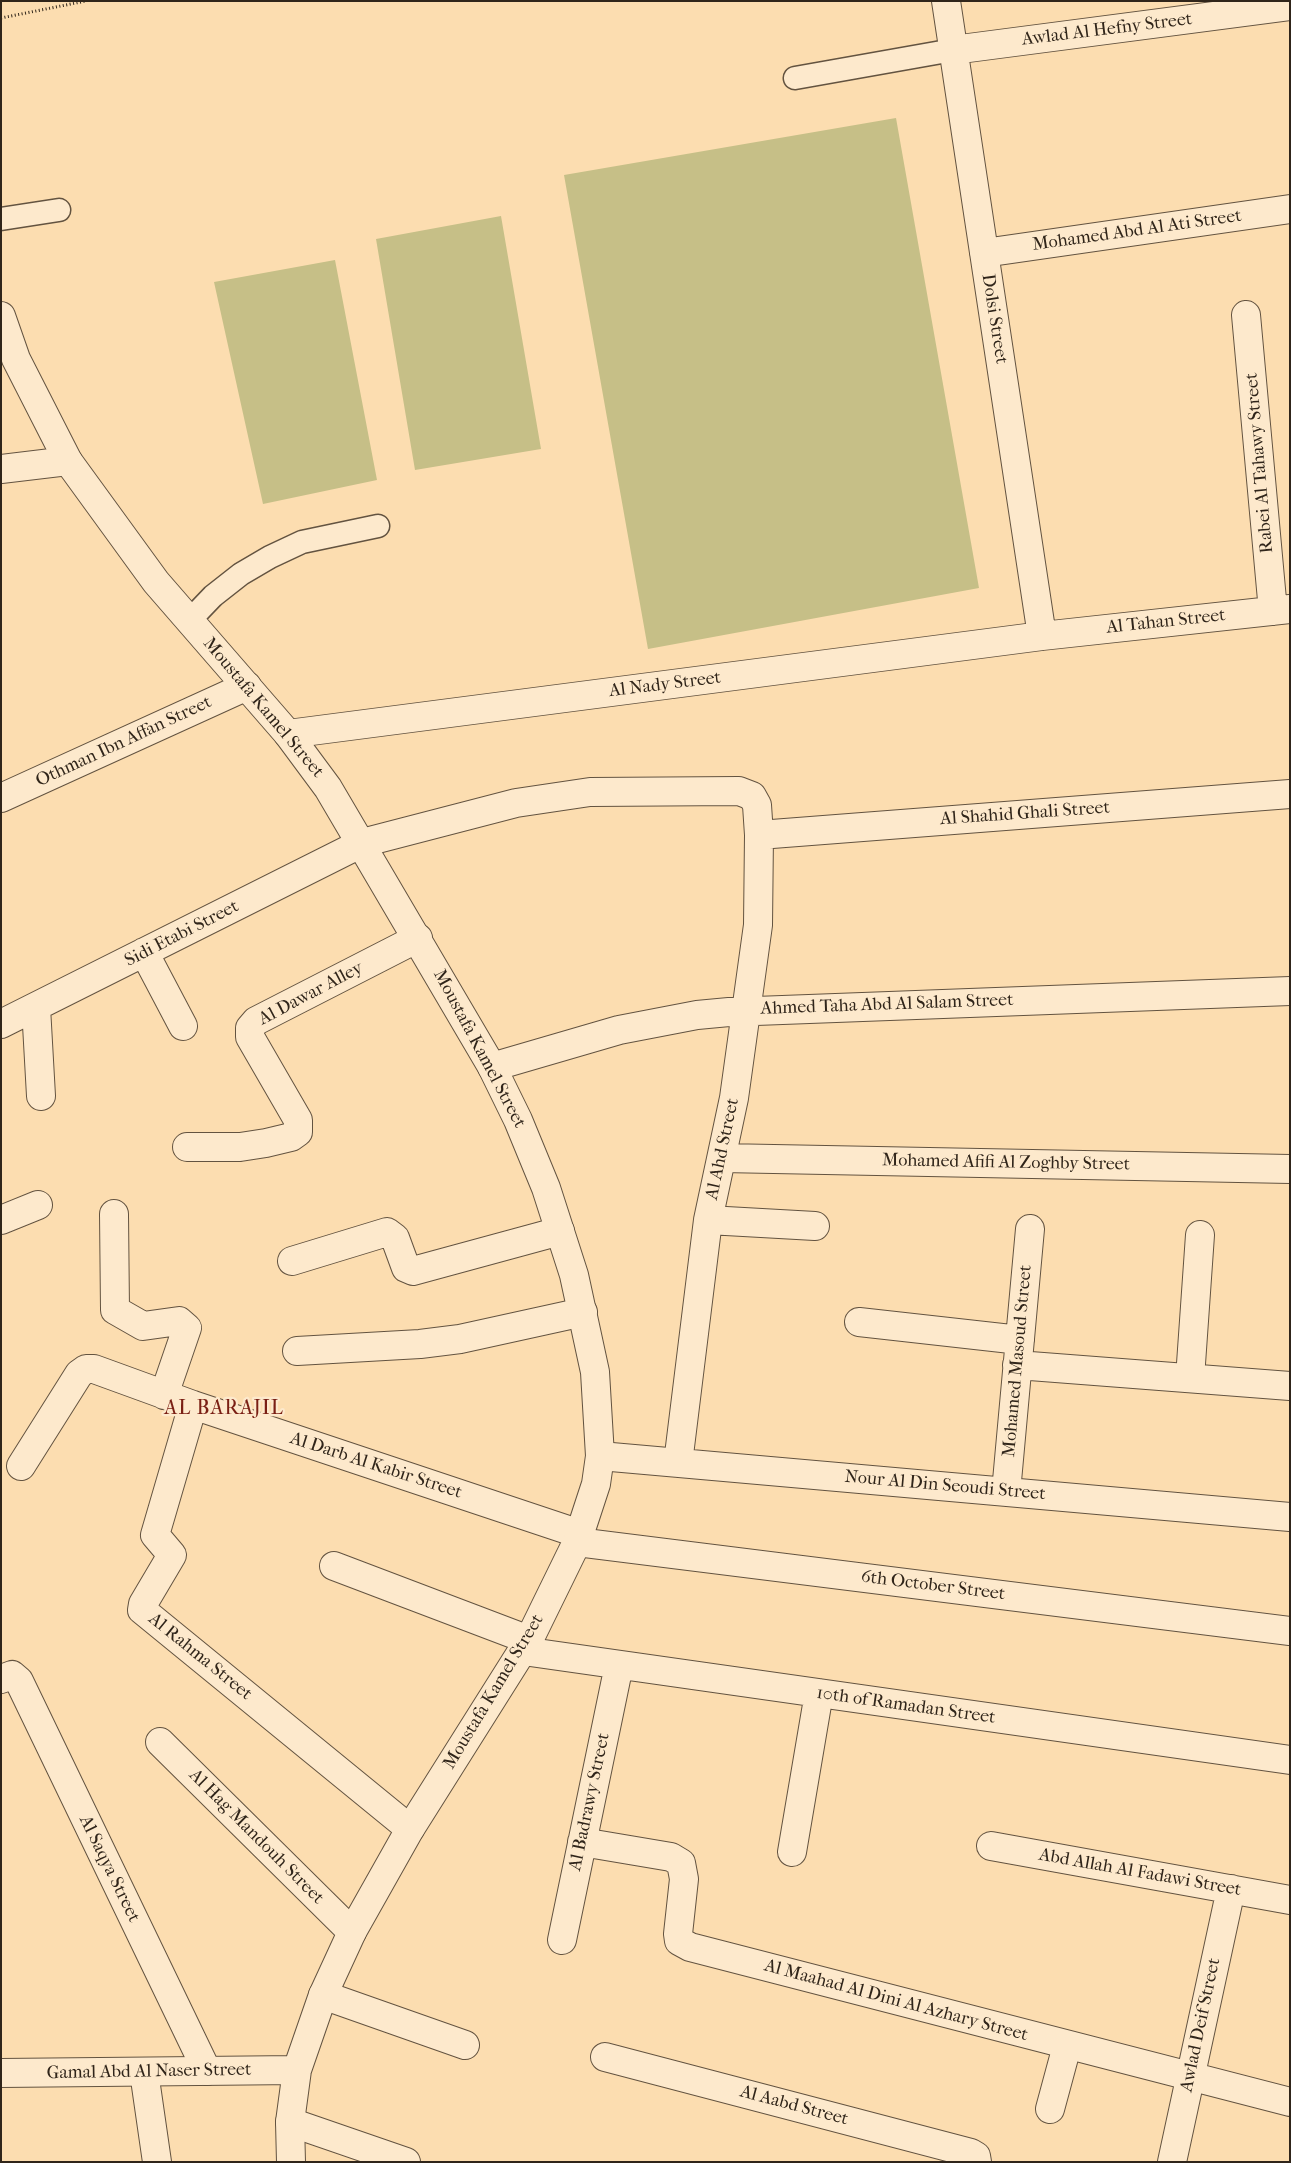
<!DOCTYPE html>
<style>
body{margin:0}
#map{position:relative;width:1291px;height:2163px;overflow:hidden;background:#fcddb0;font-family:"IM FELL French Canon",serif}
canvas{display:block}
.frame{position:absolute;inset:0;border:2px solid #30251a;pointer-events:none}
</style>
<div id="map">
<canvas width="1291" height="2163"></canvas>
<div class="frame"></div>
</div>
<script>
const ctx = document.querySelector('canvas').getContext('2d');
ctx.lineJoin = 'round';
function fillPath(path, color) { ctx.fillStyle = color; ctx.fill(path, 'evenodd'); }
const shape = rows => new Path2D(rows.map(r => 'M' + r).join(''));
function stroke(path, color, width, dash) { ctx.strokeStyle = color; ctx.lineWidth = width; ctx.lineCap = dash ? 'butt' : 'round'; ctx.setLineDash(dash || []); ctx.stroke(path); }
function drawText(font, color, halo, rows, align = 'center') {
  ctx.font = font + ' "IM FELL French Canon",serif'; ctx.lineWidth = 4.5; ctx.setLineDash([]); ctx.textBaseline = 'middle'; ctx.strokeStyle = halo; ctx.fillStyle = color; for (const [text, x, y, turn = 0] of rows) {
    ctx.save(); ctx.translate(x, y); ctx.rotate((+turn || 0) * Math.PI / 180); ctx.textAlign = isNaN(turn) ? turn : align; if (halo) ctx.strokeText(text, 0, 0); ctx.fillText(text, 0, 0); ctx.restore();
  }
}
fillPath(shape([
 [896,118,979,588,648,649,564,175],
 [501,216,541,449,415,470,376,239],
 [335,260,377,480,263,504,214,282]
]), '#c6bf87');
const service = shape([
 [795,78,953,50],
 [1,219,59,210],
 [190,620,213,596,241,574,270,557,302,542,378,526]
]);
const minor = shape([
 [946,1,1042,636],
 [953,50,1290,6],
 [984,253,1290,209],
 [1246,315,1273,611],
 [1,469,68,461],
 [288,734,1042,636,1290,609],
 [1,798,247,686],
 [759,835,1290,794],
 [144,952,183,1026],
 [36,1007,41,1096],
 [1,1024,362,843,516,803,590,792,739,791,752,796,757,805,759,835,758,925,734,1098,708,1220,678,1463],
 [492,1067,619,1030,697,1015,729,1012,1290,991],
 [187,1147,240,1147,266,1143,291,1137,298,1132,298,1120,250,1037,250,1028,256,1021,418,938],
 [722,1158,1290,1169],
 [114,1214,115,1310,143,1326,179,1321,187,1328,164,1395],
 [1,1220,38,1205],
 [708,1220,815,1226],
 [292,1261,387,1232,395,1238,406,1268,413,1271,560,1231],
 [859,1322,1020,1340],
 [297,1351,420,1344,460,1339,583,1312],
 [1017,1365,1290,1386],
 [1190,1378,1200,1235],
 [193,1405,155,1535,172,1555,143,1604,142,1610,410,1829],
 [600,1456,1290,1517],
 [21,1466,79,1374,86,1369,94,1369,193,1405,580,1534],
 [1006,1492,1030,1229],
 [577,1542,1290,1631],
 [334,1566,529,1640],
 [523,1651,1290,1760],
 [1,1679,12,1675,19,1681,207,2071],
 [160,1742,352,1932],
 [582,1842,671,1857,681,1863,684,1879,678,1934,679,1941,690,1947,1290,2102],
 [991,1846,1290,1900],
 [792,1852,819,1693],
 [562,1940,619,1665],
 [323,1995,465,2045],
 [605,2057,971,2153,976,2156,977,2162],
 [144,2072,157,2162],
 [1050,2109,1067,2046],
 [290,2122,406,2162],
 [1172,2162,1231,1889]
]);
const tertiary = shape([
 [1,316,16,359,68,461,156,582,288,734,328,788,492,1067,518,1120,546,1188,574,1275,595,1372,600,1456,596,1484,577,1542,529,1640,410,1829,352,1932,323,1995,297,2070,290,2122,291,2162],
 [1,2073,297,2070]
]);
stroke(service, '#635340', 25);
stroke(minor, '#635340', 30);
stroke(tertiary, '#635340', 30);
stroke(shape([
 [1,18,86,1]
]), '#30251a', 3, [1, 2.5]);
stroke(service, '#fde9cc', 22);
stroke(minor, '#fde9cc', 28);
stroke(tertiary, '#fde9cc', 28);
drawText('18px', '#30251a', '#fde9cc', [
 ["Awlad Al Hefny Street",1107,30,-7],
 ["Mohamed Abd Al Ati Street",1137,231,-8],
 ["Dolsi Street",994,319,81],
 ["Rabei Al Tahawy Street",1260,463,-95],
 ["Al Tahan Street",1166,622,-6],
 ["Al Nady Street",665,685,-7],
 ["Moustafa Kamel Street",263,708,50],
 ["Othman Ibn Affan Street",124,742,-25],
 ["Al Shahid Ghali Street",1025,814,-4],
 ["Sidi Etabi Street",182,934,-27],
 ["Al Dawar Alley",311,994,-28],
 ["Ahmed Taha Abd Al Salam Street",887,1005,-2],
 ["Moustafa Kamel Street",479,1049,62],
 ["Al Ahd Street",723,1149,-78],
 ["Mohamed Afifi Al Zoghby Street",1006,1163,1],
 ["Mohamed Masoud Street",1018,1361,-85],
 ["Al Darb Al Kabir Street",376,1466,18],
 ["Nour Al Din Seoudi Street",945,1486,5],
 ["6th October Street",933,1586,7],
 ["Al Rahma Street",200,1657,39],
 ["Moustafa Kamel Street",494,1692,-59],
 ["10th of Ramadan Street",906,1706,8],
 ["Al Badrawy Street",590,1802,-78],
 ["Al Hag Mandouh Street",256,1837,45],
 ["Al Saqya Street",109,1869,64],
 ["Abd Allah Al Fadawi Street",1140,1873,10],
 ["Al Maahad Al Dini Al Azhary Street",896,2001,15],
 ["Awlad Deif Street",1201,2025,-78],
 ["Gamal Abd Al Naser Street",149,2072,-1],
 ["Al Aabd Street",794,2106,15]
]);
ctx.letterSpacing = '1px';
drawText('20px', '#7a1f14', '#fde9cc', [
 ["AL BARAJIL",224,1409]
]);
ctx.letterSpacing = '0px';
</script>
